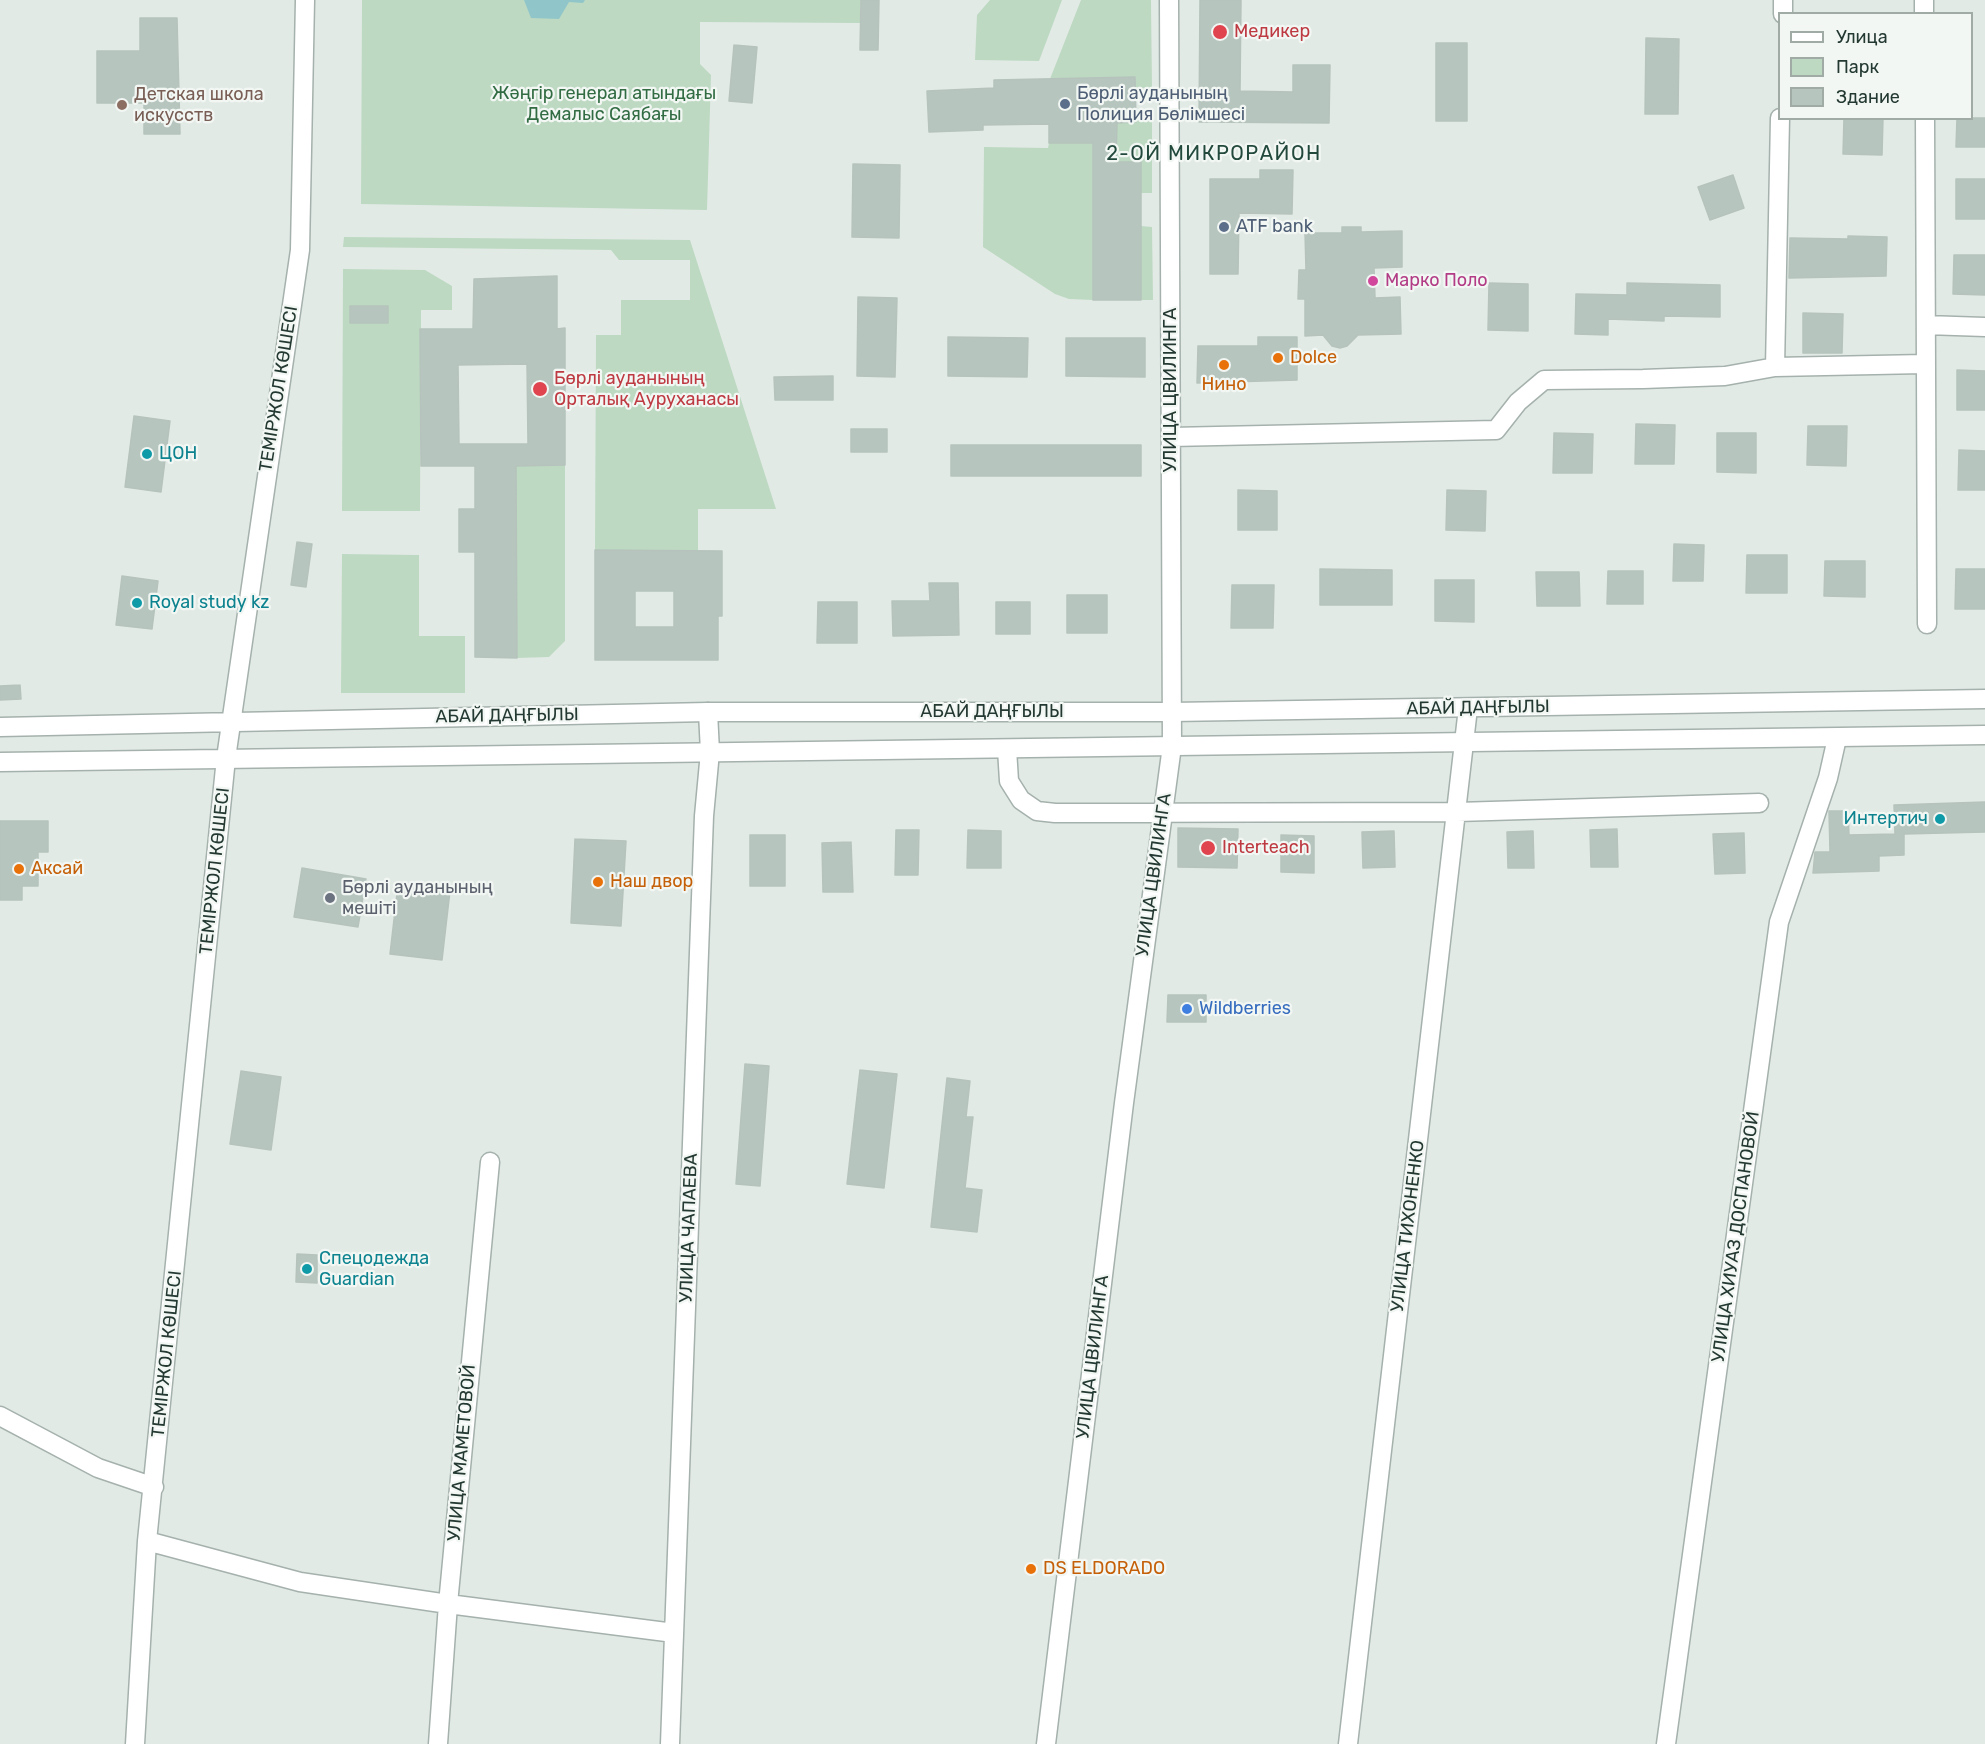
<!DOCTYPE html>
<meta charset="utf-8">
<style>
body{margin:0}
#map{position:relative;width:1985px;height:1744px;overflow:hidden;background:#e2eae6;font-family:Rubik,sans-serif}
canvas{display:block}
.legend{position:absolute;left:1778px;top:12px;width:195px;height:108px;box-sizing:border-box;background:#f2f7f4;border:2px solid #a0aba6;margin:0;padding:8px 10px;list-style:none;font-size:18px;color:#243932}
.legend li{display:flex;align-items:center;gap:12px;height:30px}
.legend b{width:30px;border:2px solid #a0aba6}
</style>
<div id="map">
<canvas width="1985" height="1744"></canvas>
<ul class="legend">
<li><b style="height:8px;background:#fff"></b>Улица</li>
<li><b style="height:16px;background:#bdd9c2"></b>Парк</li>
<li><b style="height:16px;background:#b7c5bf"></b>Здание</li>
</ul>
</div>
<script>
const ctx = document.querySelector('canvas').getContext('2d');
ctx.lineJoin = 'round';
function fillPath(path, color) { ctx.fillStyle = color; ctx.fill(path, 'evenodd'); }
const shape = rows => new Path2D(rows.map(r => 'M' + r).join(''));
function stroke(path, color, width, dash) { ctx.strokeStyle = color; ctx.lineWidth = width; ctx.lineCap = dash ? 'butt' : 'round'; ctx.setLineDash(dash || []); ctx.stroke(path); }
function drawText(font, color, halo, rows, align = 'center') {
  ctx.font = font + ' Rubik,sans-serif'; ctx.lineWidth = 4.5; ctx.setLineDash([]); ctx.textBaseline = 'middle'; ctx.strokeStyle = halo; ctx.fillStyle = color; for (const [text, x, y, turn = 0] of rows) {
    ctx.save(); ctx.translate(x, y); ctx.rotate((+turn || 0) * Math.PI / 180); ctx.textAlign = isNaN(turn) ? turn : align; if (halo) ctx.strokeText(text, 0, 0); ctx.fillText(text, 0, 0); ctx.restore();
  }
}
fillPath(shape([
 [362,0,861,0,860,23,700,22,700,64,711,75,707,210,361,204],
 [990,0,1062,0,1039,61,975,60,977,15],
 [1081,0,1151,0,1152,89,1050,79],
 [1152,110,1152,193,1141,193,1141,162,1093,162,1093,300,1069,299,1055,294,983,247,984,147,1048,148,1049,143,1116,143,1117,123,1135,122,1135,111],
 [1141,226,1152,227,1153,300,1141,300],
 [344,237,690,240,776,509,698,509,698,550,595,550,596,335,621,335,621,300,690,300,690,260,619,260,611,250,343,247],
 [343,269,425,270,452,286,452,310,421,310,420,511,342,511],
 [565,465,565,641,549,657,517,658,516,466],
 [342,554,419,555,419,636,465,636,465,693,341,693]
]), '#bdd9c2');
fillPath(shape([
 [524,0,585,0,583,3,569,2,559,19,531,18]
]), '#90c6ca');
const building = shape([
 [861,0,879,0,878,50,860,50,861,0],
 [1200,0,1241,0,1240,91,1293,92,1293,65,1330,65,1329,123,1199,122,1200,0],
 [140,18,177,18,180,134,144,134,144,103,97,103,97,51,140,51,140,18],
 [1646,38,1679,39,1678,114,1645,114,1646,38],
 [1436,43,1467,43,1467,121,1436,121,1436,43],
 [734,45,757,47,752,103,729,101,734,45],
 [1135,77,1136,122,1117,123,1116,162,1141,162,1141,300,1093,300,1093,143,1049,143,1049,124,983,125,983,130,929,132,927,91,994,88,994,80,1135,77],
 [1844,118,1883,118,1882,155,1843,154,1844,118],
 [1957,118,1985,118,1985,147,1956,147,1957,118],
 [853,164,900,165,899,238,852,237,853,164],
 [1260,170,1293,170,1292,214,1239,213,1238,274,1210,274,1210,179,1260,179,1260,170],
 [1733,175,1744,208,1710,220,1698,187,1733,175],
 [1956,179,1985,179,1985,219,1956,219,1956,179],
 [1342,227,1361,227,1361,232,1402,231,1402,267,1374,268,1375,298,1400,297,1401,334,1358,335,1347,346,1340,348,1332,346,1323,335,1305,336,1305,299,1298,299,1299,270,1306,270,1305,233,1342,233,1342,227],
 [1848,236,1887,237,1886,276,1789,278,1790,238,1848,239,1848,236],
 [1954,255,1985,255,1985,295,1953,294,1954,255],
 [557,276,557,329,565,328,565,465,516,466,517,658,475,657,475,552,459,552,459,509,475,509,475,466,421,466,420,329,473,329,474,279,557,276],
 [527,364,528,444,459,444,458,365,527,364],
 [1489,283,1528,284,1528,331,1488,330,1489,283],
 [1627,283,1720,285,1720,317,1664,316,1664,321,1608,319,1608,335,1575,334,1576,294,1627,295,1627,283],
 [858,297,897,298,895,377,857,376,858,297],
 [350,306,388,306,388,323,350,323,350,306],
 [1803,313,1843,314,1842,353,1803,353,1803,313],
 [948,337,1028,338,1027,377,948,376,948,337],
 [1258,337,1297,337,1297,380,1197,383,1198,346,1258,346,1258,337],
 [1066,338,1145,338,1145,377,1066,376,1066,338],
 [1957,370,1985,371,1985,410,1957,410,1957,370],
 [833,376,833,400,775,400,774,377,833,376],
 [134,416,170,421,161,492,125,487,134,416],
 [1636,424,1675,425,1674,464,1635,464,1636,424],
 [1808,426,1847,426,1846,466,1807,465,1808,426],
 [851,429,887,429,887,452,851,452,851,429],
 [1554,433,1593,434,1592,473,1553,473,1554,433],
 [1717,433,1756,433,1756,473,1717,472,1717,433],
 [951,445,1141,445,1141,476,951,476,951,445],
 [1959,450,1985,451,1985,490,1958,490,1959,450],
 [1238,490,1277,491,1277,530,1238,530,1238,490],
 [1447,490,1486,491,1485,531,1446,530,1447,490],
 [297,542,312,544,306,587,291,585,297,542],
 [1674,544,1704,545,1703,581,1673,581,1674,544],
 [595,550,722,551,722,616,718,616,718,660,595,660,595,550],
 [635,591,674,591,674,627,635,627,635,591],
 [1747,555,1787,555,1787,593,1746,593,1747,555],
 [1825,561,1865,561,1865,597,1824,596,1825,561],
 [1320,569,1392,570,1392,605,1320,605,1320,569],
 [1956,569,1985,569,1985,609,1955,609,1956,569],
 [1608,571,1643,571,1643,604,1607,604,1608,571],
 [1536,572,1579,572,1580,606,1537,606,1536,572],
 [122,576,158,581,152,629,116,625,122,576],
 [1435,580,1474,580,1474,622,1435,621,1435,580],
 [929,583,958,583,959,635,893,636,892,601,930,601,929,583],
 [1232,585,1274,585,1273,628,1231,628,1232,585],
 [1067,595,1107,595,1107,633,1067,633,1067,595],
 [818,602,857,602,857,643,817,643,818,602],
 [996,602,1030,602,1030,634,996,634,996,602],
 [20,685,21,699,0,700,0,686,20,685],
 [1985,802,1985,832,1904,834,1904,855,1879,856,1879,871,1813,873,1815,852,1830,852,1829,811,1848,811,1849,835,1895,834,1894,805,1985,802],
 [0,821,48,821,48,852,38,852,38,886,22,886,22,900,0,900,0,821],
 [1178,828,1238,829,1237,868,1178,867,1178,828],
 [1617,829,1618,867,1591,867,1590,830,1617,829],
 [896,830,919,830,918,875,895,875,896,830],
 [968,830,1001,831,1001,868,967,868,968,830],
 [1394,831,1395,867,1363,868,1362,832,1394,831],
 [1533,831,1534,868,1508,868,1507,832,1533,831],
 [1744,833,1745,873,1715,874,1713,834,1744,833],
 [750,835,785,835,785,886,750,886,750,835],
 [1281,835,1314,836,1314,873,1281,872,1281,835],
 [575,839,626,841,621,926,571,923,575,839],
 [851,842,853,892,823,892,822,843,851,842],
 [302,868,366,879,358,927,294,917,302,868],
 [398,885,450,891,442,960,390,954,398,885],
 [1168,995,1206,995,1206,1022,1167,1022,1168,995],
 [745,1064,769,1066,760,1186,736,1184,745,1064],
 [860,1070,897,1074,884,1188,847,1184,860,1070],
 [241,1071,281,1077,271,1150,230,1144,241,1071],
 [947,1078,970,1081,966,1117,973,1117,965,1188,982,1190,977,1232,931,1227,947,1078],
 [297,1254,317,1255,317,1283,296,1282,297,1254]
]);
fillPath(building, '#b7c5bf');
stroke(building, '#b5c3bc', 1.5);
const minor = shape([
 [1924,0,1924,14],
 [1783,14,1783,0],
 [1925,118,1927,624],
 [1926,325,1985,327],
 [1775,367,1780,118],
 [1171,437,1496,430,1518,402,1544,380,1643,379,1725,376,1775,367,1924,364],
 [1007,749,1009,781,1021,800,1037,811,1055,813,1457,812,1759,803],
 [0,1416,98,1468,154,1487],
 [147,1541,300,1582,448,1604,674,1633],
 [135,1744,147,1541,226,758],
 [438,1744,448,1604,490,1162],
 [670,1744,704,816,710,752,708,712],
 [1046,1744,1124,1103,1172,746,1169,0],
 [1348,1744,1468,708],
 [1666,1744,1779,922,1828,778,1837,738]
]);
const tertiary = shape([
 [0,727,708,712,1172,712,1985,699],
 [226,758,300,250,305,0],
 [0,762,1985,735]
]);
stroke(minor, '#a5b1ac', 21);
stroke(tertiary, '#a5b1ac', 21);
stroke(minor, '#fff', 18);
stroke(tertiary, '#fff', 18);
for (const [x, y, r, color] of [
 [1220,32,8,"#e0444e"],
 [1065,104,6,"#5c6f8a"],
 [122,105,6,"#8d6e63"],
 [1224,227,6,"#5c6f8a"],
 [1373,281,6,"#d1479c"],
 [1278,358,6,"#e8710a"],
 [1224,365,6,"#e8710a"],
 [540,389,8,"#e0444e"],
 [147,454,6,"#0f9aa8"],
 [137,603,6,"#0f9aa8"],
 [1940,819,6,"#0f9aa8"],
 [1208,848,8,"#e0444e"],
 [19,869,6,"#e8710a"],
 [598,882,6,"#e8710a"],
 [330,898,6,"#6b7280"],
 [1187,1009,6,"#3f7fe0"],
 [307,1269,6,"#0f9aa8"],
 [1031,1569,6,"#e8710a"]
]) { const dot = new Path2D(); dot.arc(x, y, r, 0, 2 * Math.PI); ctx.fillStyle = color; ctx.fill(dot); stroke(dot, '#f2f7f4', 2); }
drawText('18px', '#be3a42', '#f2f7f4', [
 ["Медикер",1234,32],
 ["Бөрлі ауданының",554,379],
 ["Орталық Ауруханасы",554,400],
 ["Interteach",1222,848]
], 'left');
drawText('18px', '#326c43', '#f2f7f4', [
 ["Жәңгір генерал атындағы",604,94],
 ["Демалыс Саябағы",604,115]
]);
drawText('18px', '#4e5e75', '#f2f7f4', [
 ["Бөрлі ауданының",1077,94],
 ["Полиция Бөлімшесі",1077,115],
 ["ATF bank",1236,227]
], 'left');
drawText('18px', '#785e54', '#f2f7f4', [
 ["Детская школа",134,95],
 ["искусств",134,116]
], 'left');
drawText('18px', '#b23c85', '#f2f7f4', [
 ["Марко Поло",1385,281]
], 'left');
drawText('18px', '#c56008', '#f2f7f4', [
 ["Dolce",1290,358],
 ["Нино",1224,385,"center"],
 ["Аксай",31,869],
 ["Наш двор",610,882],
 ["DS ELDORADO",1043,1569]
], 'left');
drawText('18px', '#243932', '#f2f7f4', [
 ["ТЕМІРЖОЛ КӨШЕСІ",279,389,-81],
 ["УЛИЦА ЦВИЛИНГА",1171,390,-90],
 ["АБАЙ ДАҢҒЫЛЫ",1478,708,-1],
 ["АБАЙ ДАҢҒЫЛЫ",992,712],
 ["АБАЙ ДАҢҒЫЛЫ",507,716,-1],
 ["ТЕМІРЖОЛ КӨШЕСІ",215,871,-84],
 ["УЛИЦА ЦВИЛИНГА",1154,875,-82],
 ["УЛИЦА ТИХОНЕНКО",1408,1226,-83],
 ["УЛИЦА ЧАПАЕВА",689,1228,-88],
 ["УЛИЦА ХИУАЗ ДОСПАНОВОЙ",1736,1237,-82],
 ["ТЕМІРЖОЛ КӨШЕСІ",167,1354,-84],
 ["УЛИЦА ЦВИЛИНГА",1093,1357,-83],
 ["УЛИЦА МАМЕТОВОЙ",462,1453,-85]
]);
drawText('18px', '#0d838f', '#f2f7f4', [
 ["ЦОН",159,454],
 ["Royal study kz",149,603],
 ["Интертич",1928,819,"right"],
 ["Спецодежда",319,1259],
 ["Guardian",319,1280]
], 'left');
drawText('18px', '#5b616d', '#f2f7f4', [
 ["Бөрлі ауданының",342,888],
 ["мешіті",342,909]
], 'left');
drawText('18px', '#366cbe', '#f2f7f4', [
 ["Wildberries",1199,1009]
], 'left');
ctx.letterSpacing = '1.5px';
drawText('20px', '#22493c', '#f2f7f4', [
 ["2-ОЙ МИКРОРАЙОН",1214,154]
]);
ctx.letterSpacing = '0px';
</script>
